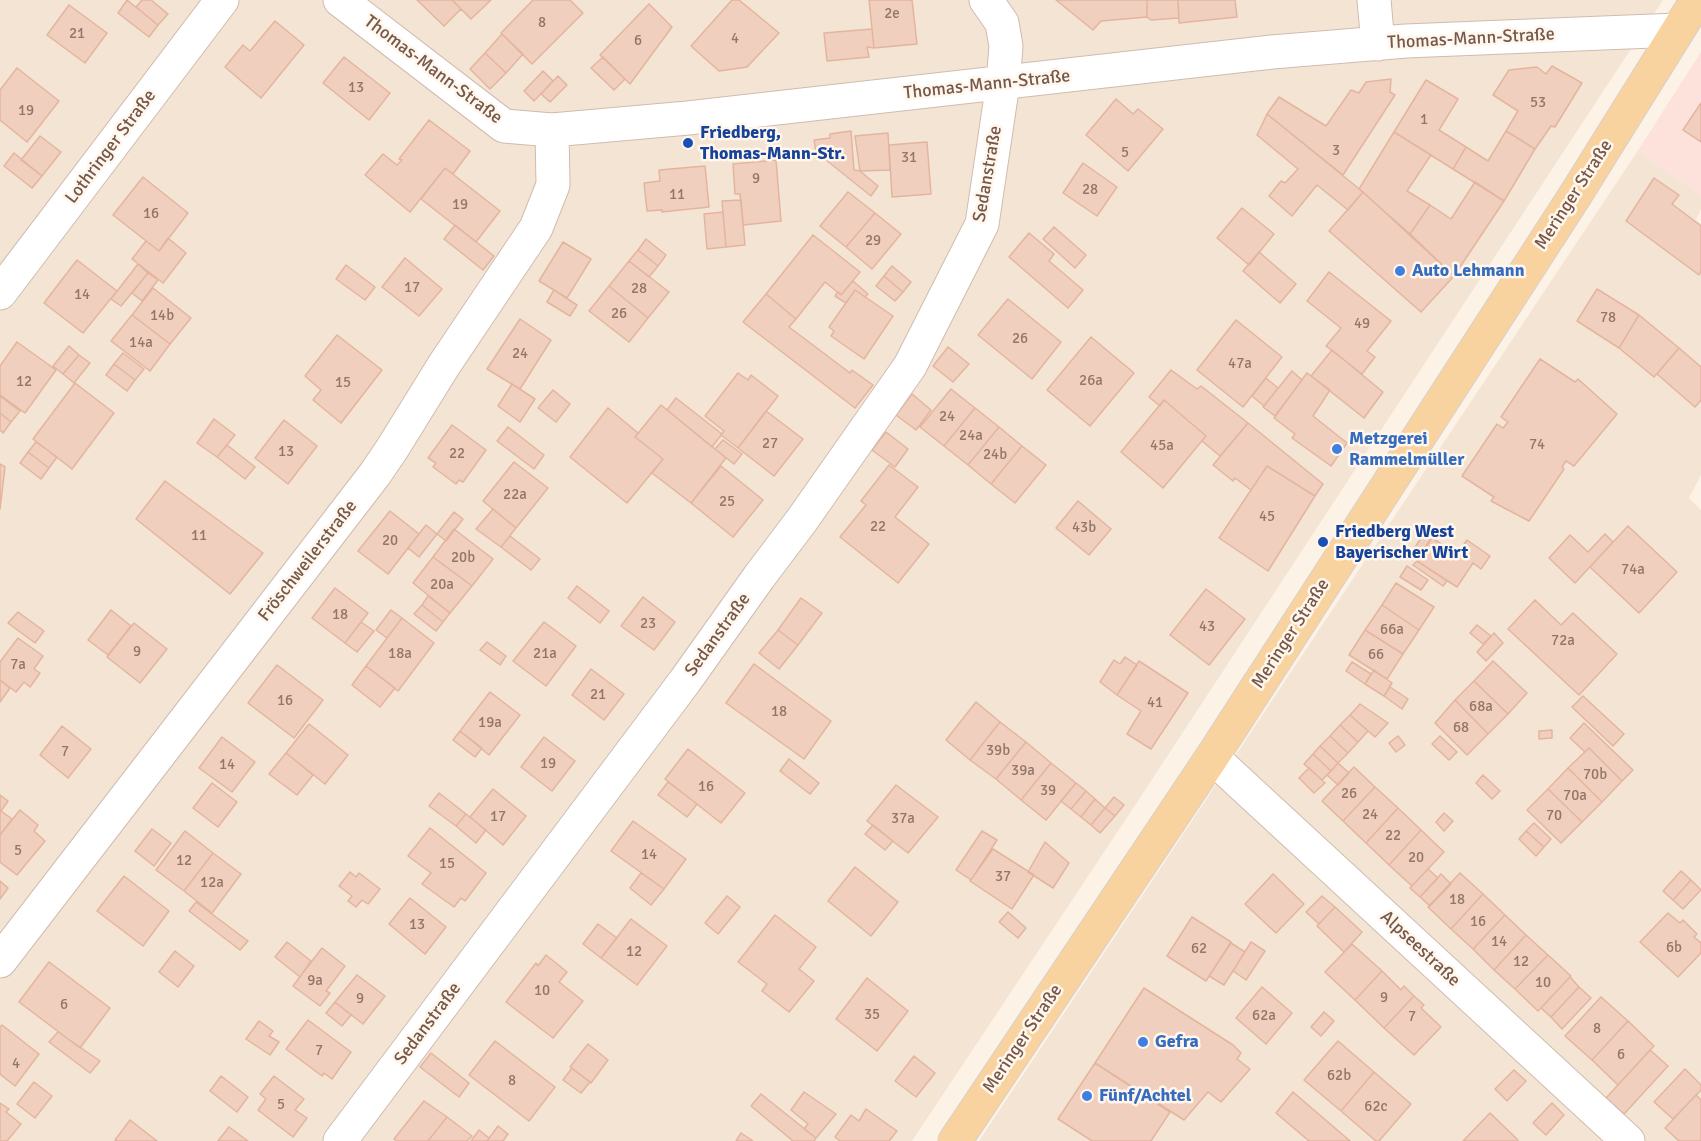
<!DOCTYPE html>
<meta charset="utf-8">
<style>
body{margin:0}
canvas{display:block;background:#fcf2e6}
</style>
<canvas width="1701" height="1141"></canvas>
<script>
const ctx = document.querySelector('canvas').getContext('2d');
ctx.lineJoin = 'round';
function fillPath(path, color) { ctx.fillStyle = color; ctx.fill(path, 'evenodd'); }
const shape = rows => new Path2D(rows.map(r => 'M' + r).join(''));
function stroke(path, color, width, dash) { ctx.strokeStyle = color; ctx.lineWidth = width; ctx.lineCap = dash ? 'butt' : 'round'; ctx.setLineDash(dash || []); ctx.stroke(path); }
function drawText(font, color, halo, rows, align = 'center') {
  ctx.font = font + ' Signika,sans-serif'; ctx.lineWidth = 5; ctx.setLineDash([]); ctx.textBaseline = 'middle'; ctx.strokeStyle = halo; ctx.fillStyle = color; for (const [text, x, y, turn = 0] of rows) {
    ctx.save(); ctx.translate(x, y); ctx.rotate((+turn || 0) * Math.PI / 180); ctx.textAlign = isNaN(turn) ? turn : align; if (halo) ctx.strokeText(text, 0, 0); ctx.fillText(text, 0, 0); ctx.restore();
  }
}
fillPath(shape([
 [0,0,1663,0,1126,819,912,1141,0,1141],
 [1637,152,1701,195,1701,209,1696,220,1701,224,1701,475,1689,498,1701,510,1701,1141,979,1141]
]), '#f4e4d4');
fillPath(shape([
 [1701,52,1701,195,1637,152]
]), '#fce2da');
const building = shape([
 [127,0,158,25,149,37,118,13,127,0],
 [142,0,151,0,168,14,158,25,136,7,142,0],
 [417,0,452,0,461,9,444,26,417,0],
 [452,0,491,0,471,19,452,0],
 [533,0,570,0,583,13,532,64,501,33,533,0],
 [732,0,739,0,779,33,747,67,719,71,691,46,732,0],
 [869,0,912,0,917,44,874,48,869,0],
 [1056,0,1147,0,1147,17,1101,21,1093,30,1056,0],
 [1147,0,1178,0,1179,18,1151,20,1147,17,1147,0],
 [1178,0,1235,0,1237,17,1179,23,1178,0],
 [649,4,672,27,630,84,600,55,649,4],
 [69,5,107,33,85,63,47,35,69,5],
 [275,21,304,45,261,98,225,67,243,45,250,51,275,21],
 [872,29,874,48,867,47,869,57,827,61,824,33,872,29],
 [502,34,523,54,506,73,485,53,502,34],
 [485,53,506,73,490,89,470,69,485,53],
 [344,57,390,93,369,120,323,83,344,57],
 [603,57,625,79,614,90,591,68,603,57],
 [1552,66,1582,83,1555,127,1551,126,1535,149,1506,131,1518,111,1493,95,1509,70,1537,67,1546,74,1552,66],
 [17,68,59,101,27,142,0,120,0,90,17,68],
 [543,71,553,81,534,101,524,91,543,71],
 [558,76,567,85,550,102,541,94,558,76],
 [1391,79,1390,92,1395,95,1343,175,1267,114,1279,97,1326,126,1351,90,1359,93,1366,82,1391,79],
 [1426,80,1458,99,1439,130,1466,147,1453,169,1394,132,1426,80],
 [1116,99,1133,114,1138,109,1163,129,1128,171,1086,135,1116,99],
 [1701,103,1701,142,1683,130,1701,103],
 [1267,114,1363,192,1348,210,1317,185,1292,216,1269,196,1281,181,1285,183,1298,169,1257,135,1267,114],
 [429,120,470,151,453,174,445,168,410,212,365,175,383,154,397,165,402,160,399,159,429,120],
 [851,131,854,170,860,171,878,186,871,196,816,152,814,140,830,138,830,134,851,131],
 [1506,131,1535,149,1504,201,1453,169,1466,147,1488,161,1506,131],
 [1394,132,1431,155,1407,191,1430,205,1410,234,1359,189,1394,132],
 [888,133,890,170,860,171,855,136,888,133],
 [40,136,61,152,42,176,21,160,40,136],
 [927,142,931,194,892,197,889,145,927,142],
 [14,153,42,176,32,188,4,166,14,153],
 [776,160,781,221,743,225,740,194,735,194,733,164,776,160],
 [1083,163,1117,187,1097,216,1063,193,1083,163],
 [705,166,709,207,662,212,662,210,647,211,644,183,660,181,659,170,705,166],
 [445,168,500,211,476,242,421,199,445,168],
 [143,177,188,213,159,251,113,215,143,177],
 [1654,178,1679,195,1672,204,1701,226,1701,271,1699,275,1626,221,1654,178],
 [1475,182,1504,201,1454,276,1410,234,1430,205,1451,219,1475,182],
 [848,192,875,213,846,247,820,226,848,192],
 [1363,192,1454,276,1421,312,1329,231,1363,192],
 [741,200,745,245,726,247,722,201,741,200],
 [1242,208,1274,234,1249,265,1217,238,1242,208],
 [723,212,726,247,707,249,704,214,723,212],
 [875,213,901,234,872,269,846,247,875,213],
 [455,225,494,256,483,270,444,239,455,225],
 [1054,227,1086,255,1075,268,1043,239,1054,227],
 [1029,233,1054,254,1049,261,1083,290,1068,308,1009,257,1029,233],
 [813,235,860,272,841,295,825,282,796,319,766,294,813,235],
 [168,238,186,253,163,283,132,259,146,241,159,251,168,238],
 [646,239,666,255,658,266,638,250,646,239],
 [563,242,591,259,567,298,539,281,563,242],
 [638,250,658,266,649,277,629,261,638,250],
 [1259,252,1296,284,1280,303,1243,271,1259,252],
 [405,258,442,289,419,316,382,287,405,258],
 [77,260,117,291,83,333,44,303,77,260],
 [629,261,669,292,648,318,609,286,629,261],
 [138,264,148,273,121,306,111,299,138,264],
 [346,265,375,287,365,300,336,279,346,265],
 [892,266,911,282,903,292,884,276,892,266],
 [1329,272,1391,321,1367,351,1375,357,1362,374,1326,346,1341,328,1307,301,1329,272],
 [148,273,158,280,142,301,132,293,148,273],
 [884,276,903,292,895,301,876,286,884,276],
 [853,281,868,294,865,297,855,290,846,303,835,296,838,292,841,295,853,281],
 [609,286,648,318,629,342,589,311,609,286],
 [153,288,191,318,170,344,132,315,153,288],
 [1597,289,1639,315,1619,348,1577,321,1597,289],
 [554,290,577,305,570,316,547,302,554,290],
 [855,290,893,316,864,359,831,336,834,331,829,327,855,290],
 [766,294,796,319,789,327,850,373,852,370,873,385,855,408,743,322,766,294],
 [1008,299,1061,342,1032,379,978,335,1008,299],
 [132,315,170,344,150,371,111,341,132,315],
 [1639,315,1679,348,1654,377,1619,348,1639,315],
 [520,319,551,340,520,389,487,369,520,319],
 [1236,320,1282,357,1243,407,1197,370,1236,320],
 [337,335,382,370,341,423,313,400,321,390,305,376,337,335],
 [1091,337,1134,373,1090,426,1047,390,1091,337],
 [17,342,56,370,25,413,0,395,0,366,17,342],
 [69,346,79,355,63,374,53,366,69,346],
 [948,347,969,364,953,382,933,366,948,347],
 [1679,348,1701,367,1701,400,1695,407,1657,374,1679,348],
 [1332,350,1383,392,1364,418,1311,376,1332,350],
 [123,353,144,369,135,380,114,364,123,353],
 [79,355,90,363,74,383,63,374,79,355],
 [1540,359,1575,382,1578,379,1617,414,1574,466,1566,461,1562,467,1564,469,1529,521,1491,501,1494,497,1462,476,1497,424,1503,428,1508,422,1501,417,1540,359],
 [114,364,135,380,127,391,106,375,114,364],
 [1171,370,1197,389,1201,386,1248,423,1220,456,1202,441,1206,436,1164,400,1160,406,1149,397,1171,370],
 [1292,371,1302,380,1275,416,1263,407,1292,371],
 [738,373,748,380,751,375,778,396,738,448,721,435,724,431,705,416,738,373],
 [1307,373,1330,390,1313,416,1347,443,1331,466,1292,438,1295,434,1274,418,1307,373],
 [1266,378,1278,388,1264,406,1252,396,1266,378],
 [75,383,114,413,72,469,33,439,75,383],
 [512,384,535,399,520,422,498,406,512,384],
 [951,389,975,408,944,446,920,427,951,389],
 [553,390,570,404,556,422,538,408,553,390],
 [912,394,931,410,916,430,896,415,912,394],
 [0,396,20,411,11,422,0,413,0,396],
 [676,398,722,434,712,447,667,410,676,398],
 [1164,400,1206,436,1163,488,1121,452,1164,400],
 [661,405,726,458,691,503,652,473,663,459,635,437,661,405],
 [608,408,638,433,635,437,663,459,627,503,570,457,608,408],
 [975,408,999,427,968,465,944,446,975,408],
 [766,411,803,439,774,476,738,448,766,411],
 [0,413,11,422,3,433,0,430,0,413],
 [214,419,235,435,217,457,197,443,214,419],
 [284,420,317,446,288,484,255,458,284,420],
 [1248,423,1323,484,1315,496,1267,466,1251,490,1235,478,1233,481,1213,465,1248,423],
 [452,425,486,450,463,482,459,480,456,484,433,467,436,463,428,458,452,425],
 [508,427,544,455,534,469,497,441,508,427],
 [999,427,1022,446,991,484,968,465,999,427],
 [886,432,908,449,895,467,872,450,886,432],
 [723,440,742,454,734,464,715,449,723,440],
 [36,442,57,457,49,468,28,452,36,442],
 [227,445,255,467,245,479,217,457,227,445],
 [1022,446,1046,465,1015,503,991,484,1022,446],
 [28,452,49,468,41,479,20,463,28,452],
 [514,462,548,488,516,528,483,501,514,462],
 [0,464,5,467,0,509,0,464],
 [889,465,918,487,895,517,929,544,898,583,840,537,866,505,861,501,889,465],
 [721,466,763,500,733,537,691,503,721,466],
 [1267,466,1315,496,1268,571,1219,538,1267,466],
 [165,481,263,553,230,594,136,519,165,481],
 [1078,501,1111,529,1089,555,1056,528,1078,501],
 [493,509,516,528,501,547,476,529,493,509],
 [390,511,419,534,388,574,358,551,390,511],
 [454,512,463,519,446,541,437,534,454,512],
 [426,525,437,534,419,557,408,548,426,525],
 [1628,526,1677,572,1639,613,1590,567,1628,526],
 [454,529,493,559,472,586,433,557,454,529],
 [1605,534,1613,542,1575,583,1549,558,1570,535,1588,552,1605,534],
 [1423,535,1430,540,1419,557,1412,552,1423,535],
 [510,536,540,559,531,570,501,547,510,536],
 [1432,538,1457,554,1467,540,1490,556,1481,569,1473,563,1457,587,1417,561,1432,538],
 [433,557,472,586,450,613,413,583,433,557],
 [1417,561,1447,581,1443,586,1413,565,1417,561],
 [1407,566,1428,580,1421,590,1400,577,1407,566],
 [1396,583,1434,607,1419,630,1382,605,1396,583],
 [577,586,609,611,600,623,568,598,577,586],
 [335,588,368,613,345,643,312,618,335,588],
 [1206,589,1245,619,1209,665,1170,635,1206,589],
 [428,596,450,613,443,622,422,605,428,596],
 [643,597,675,622,654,650,621,626,643,597],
 [801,598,822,613,798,645,778,630,801,598],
 [1535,600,1561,625,1573,613,1617,654,1579,695,1508,629,1535,600],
 [422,605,443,622,436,631,414,614,422,605],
 [1382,605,1419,630,1403,654,1365,630,1382,605],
 [111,610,131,626,108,655,88,640,111,610],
 [391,610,402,618,387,638,376,630,391,610],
 [18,612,44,631,35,643,8,623,18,612],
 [402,618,434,643,398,691,366,666,402,618],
 [361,622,374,631,357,652,345,643,361,622],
 [544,622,576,646,546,686,513,661,544,622],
 [134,623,167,649,140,683,107,657,134,623],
 [1477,625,1491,636,1483,644,1470,633,1477,625],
 [778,630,798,645,779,669,759,653,778,630],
 [1365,630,1403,654,1387,679,1349,655,1365,630],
 [1494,633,1503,643,1486,661,1477,652,1494,633],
 [18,638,43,656,34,669,40,673,30,687,24,682,16,692,0,680,0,662,18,638],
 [487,642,506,656,500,665,480,650,487,642],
 [1125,657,1137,665,1117,695,1100,682,1114,660,1120,664,1125,657],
 [1139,661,1188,693,1151,749,1127,734,1141,711,1117,695,1139,661],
 [1493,661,1527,693,1508,714,1474,681,1493,661],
 [1352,662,1371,674,1365,684,1346,671,1352,662],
 [754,664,831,721,804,759,726,703,754,664],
 [277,665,323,700,294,738,248,703,277,665],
 [366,666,395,688,380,707,352,685,366,666],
 [591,669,624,694,604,720,572,695,591,669],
 [1374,670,1392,683,1384,696,1365,684,1374,670],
 [0,680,10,688,0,702,0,680],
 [1474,681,1508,714,1488,734,1455,700,1474,681],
 [1390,687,1408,699,1402,709,1384,696,1390,687],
 [490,692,520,715,489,755,460,731,490,692],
 [1583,696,1624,734,1613,746,1572,707,1583,696],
 [1455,700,1488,734,1467,755,1435,723,1455,700],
 [976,702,1000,722,970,760,946,740,976,702],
 [1360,704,1388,723,1375,737,1350,715,1360,704],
 [1350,715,1368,731,1358,742,1340,725,1350,715],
 [1000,722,1026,742,996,779,970,760,1000,722],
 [1584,723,1633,770,1622,781,1589,748,1585,752,1570,738,1584,723],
 [309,724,348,755,325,784,286,753,309,724],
 [1340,725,1358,742,1348,753,1330,736,1340,725],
 [62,726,91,749,68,778,40,755,62,726],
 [1552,730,1552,738,1539,739,1539,731,1552,730],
 [460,731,482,748,475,757,453,740,460,731],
 [1330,736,1348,753,1338,763,1320,746,1330,736],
 [1398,736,1405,745,1396,752,1389,743,1398,736],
 [1440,736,1457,752,1449,760,1432,744,1440,736],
 [222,737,255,762,232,792,199,768,222,737],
 [544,737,575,761,552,791,521,767,544,737],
 [1026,742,1051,763,1021,800,996,779,1026,742],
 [1320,746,1338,763,1331,771,1313,754,1320,746],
 [1589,748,1622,781,1602,802,1568,768,1589,748],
 [688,749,745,793,721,823,665,779,688,749],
 [286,753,313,775,297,795,269,774,286,753],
 [1313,754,1331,771,1322,780,1304,764,1313,754],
 [789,759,819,783,810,794,780,771,789,759],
 [1051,763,1076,783,1046,820,1021,800,1051,763],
 [1338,763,1349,773,1338,785,1327,775,1338,763],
 [1354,767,1375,787,1343,821,1322,801,1354,767],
 [1309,768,1325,783,1314,793,1299,778,1309,768],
 [1568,768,1602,802,1582,822,1548,789,1568,768],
 [1483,775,1500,791,1492,799,1476,783,1483,775],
 [668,782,697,804,687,817,658,795,668,782],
 [212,783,237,802,218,827,193,808,212,783],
 [1076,783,1086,791,1071,809,1061,801,1076,783],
 [896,785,938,817,908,853,867,821,896,785],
 [1375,787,1398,808,1366,843,1343,821,1375,787],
 [493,789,526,816,503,845,470,817,493,789],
 [1548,789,1582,822,1561,843,1527,810,1548,789],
 [1086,791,1095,799,1081,817,1071,809,1086,791],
 [439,793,466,814,456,826,429,806,439,793],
 [0,795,8,801,1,811,12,819,0,835,0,795],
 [1114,797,1124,805,1115,816,1105,808,1114,797],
 [1095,799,1105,808,1091,825,1081,817,1095,799],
 [1105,808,1115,816,1100,833,1091,825,1105,808],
 [1398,808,1421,830,1389,865,1366,843,1398,808],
 [20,810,38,825,34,831,45,841,17,875,0,862,0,835,20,810],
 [1444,813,1453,821,1444,831,1436,822,1444,813],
 [466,814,486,830,476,843,456,826,466,814],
 [633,821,686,859,664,889,611,851,633,821],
 [1534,823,1551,839,1544,847,1526,831,1534,823],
 [873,825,893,841,885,850,865,834,873,825],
 [430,828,486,873,465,901,461,898,454,907,422,884,431,873,408,856,430,828],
 [152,829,171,843,154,866,135,851,152,829],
 [1421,830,1444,852,1412,886,1389,865,1421,830],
 [185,831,213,853,184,891,156,870,185,831],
 [982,831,997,840,971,880,956,870,982,831],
 [1526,831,1544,847,1536,856,1519,839,1526,831],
 [1045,842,1069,863,1053,888,1028,872,1045,842],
 [993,849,1034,875,1012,909,970,881,993,849],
 [213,853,241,874,212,913,184,891,213,853],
 [855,867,898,902,871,936,828,901,855,867],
 [1428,869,1438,878,1420,897,1410,888,1428,869],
 [1681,871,1691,880,1673,900,1663,891,1681,871],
 [350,872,356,877,359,873,380,889,368,904,362,900,356,907,348,901,352,896,339,886,350,872],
 [641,873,664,889,651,905,630,888,641,873],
 [1460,873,1483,894,1451,929,1428,907,1460,873],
 [1273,874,1304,904,1276,933,1245,904,1273,874],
 [1441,874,1451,884,1430,906,1420,897,1441,874],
 [124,876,169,911,143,946,97,911,124,876],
 [1691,880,1701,890,1683,909,1673,900,1691,880],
 [0,881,8,888,0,899,0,881],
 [1483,894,1505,915,1473,949,1451,929,1483,894],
 [727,896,740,907,718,934,705,923,727,896],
 [1322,896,1335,907,1319,924,1306,912,1322,896],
 [410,898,446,927,425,954,389,924,410,898],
 [196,902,248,941,240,950,189,911,196,902],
 [1335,907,1362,932,1344,952,1317,926,1335,907],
 [1008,912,1026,928,1018,938,999,922,1008,912],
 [1668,913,1680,923,1683,920,1697,934,1694,937,1701,943,1701,953,1678,977,1640,942,1668,913],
 [775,915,816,947,799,969,814,981,789,1012,762,991,767,984,738,962,775,915],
 [1505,915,1526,935,1494,970,1473,949,1505,915],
 [1192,917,1231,942,1206,981,1167,956,1192,917],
 [631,919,667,946,637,985,601,958,631,919],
 [598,924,617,938,601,958,583,944,598,924],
 [1526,935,1548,955,1515,989,1494,970,1526,935],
 [287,942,311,961,300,977,275,957,287,942],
 [1251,942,1265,951,1246,980,1233,971,1251,942],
 [1231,943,1245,952,1224,985,1209,976,1231,943],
 [1352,944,1382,971,1355,1000,1325,972,1352,944],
 [322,948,345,966,326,991,330,993,320,1006,293,986,322,948],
 [175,951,194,966,178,987,159,972,175,951],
 [546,955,567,972,559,982,583,1001,553,1038,506,1002,536,963,538,966,546,955],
 [1548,955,1571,976,1538,1011,1515,989,1548,955],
 [49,962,110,1008,80,1048,19,1002,49,962],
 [1382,971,1401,990,1404,986,1414,996,1384,1028,1355,1000,1382,971],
 [357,975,385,996,363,1024,335,1002,357,975],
 [1570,977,1579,987,1551,1017,1541,1008,1570,977],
 [867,978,908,1011,877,1051,836,1019,867,978],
 [1262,987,1292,1013,1266,1044,1236,1018,1262,987],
 [1579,987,1591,998,1562,1029,1551,1017,1579,987],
 [1144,988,1233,1045,1241,1053,1237,1059,1250,1069,1221,1102,1208,1092,1184,1120,1095,1063,1144,988],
 [1414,996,1424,1005,1421,1008,1441,1027,1414,1055,1384,1028,1414,996],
 [1601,997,1628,1021,1592,1060,1565,1036,1601,997],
 [335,1002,351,1015,342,1026,326,1013,335,1002],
 [1324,1012,1334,1021,1321,1036,1311,1027,1324,1012],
 [308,1020,351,1052,332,1079,324,1073,322,1076,286,1049,308,1020],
 [259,1021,273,1031,269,1036,279,1042,270,1055,246,1039,259,1021],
 [1628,1021,1654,1046,1618,1085,1592,1060,1628,1021],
 [2,1025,39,1054,15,1086,0,1074,0,1027,2,1025],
 [58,1032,100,1061,90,1073,49,1042,58,1032],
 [495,1041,555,1087,529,1121,469,1075,495,1041],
 [1338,1041,1374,1072,1341,1111,1304,1080,1338,1041],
 [588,1044,608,1060,591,1083,570,1067,588,1044],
 [1650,1050,1668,1066,1624,1114,1606,1098,1650,1050],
 [431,1053,469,1083,459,1097,420,1067,431,1053],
 [914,1056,935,1073,916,1097,895,1081,914,1056],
 [1095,1063,1170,1112,1151,1141,1092,1141,1058,1119,1095,1063],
 [572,1068,590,1082,581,1093,563,1080,572,1068],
 [1685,1069,1701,1085,1701,1090,1673,1119,1654,1102,1685,1069],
 [1514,1070,1526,1081,1507,1101,1495,1089,1514,1070],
 [1374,1072,1411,1104,1379,1141,1376,1141,1341,1111,1374,1072],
 [221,1076,248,1097,237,1112,210,1091,221,1076],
 [274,1076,304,1099,295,1110,307,1118,293,1137,258,1110,266,1099,260,1094,274,1076],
 [34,1082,52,1096,35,1118,17,1104,34,1082],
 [804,1092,836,1114,816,1138,804,1129,808,1124,791,1110,804,1092],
 [1293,1092,1350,1141,1309,1141,1276,1113,1293,1092],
 [761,1094,816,1138,814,1141,793,1141,751,1106,761,1094],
 [1696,1095,1701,1100,1701,1141,1679,1141,1665,1128,1696,1095],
 [424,1101,447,1117,428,1141,397,1141,394,1139,424,1101],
 [0,1103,9,1109,6,1112,21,1124,7,1141,0,1141,0,1103],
 [1552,1103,1564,1115,1546,1135,1533,1123,1552,1103],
 [866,1109,897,1131,889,1141,840,1141,835,1137,851,1115,859,1121,866,1109],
 [1490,1113,1518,1140,1517,1141,1463,1141,1490,1113],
 [447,1117,472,1136,467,1141,428,1141,447,1117],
 [130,1120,157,1141,117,1141,115,1140,130,1120],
 [498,1126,508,1134,503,1141,487,1141,498,1126],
 [229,1127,248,1141,218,1141,229,1127],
 [479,1130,489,1138,487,1141,471,1141,479,1130],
 [741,1133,753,1141,736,1141,741,1133]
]);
fillPath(building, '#f1cfbe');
stroke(building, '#e3b59e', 1.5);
const minor = shape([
 [340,0,504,126,552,130,688,118,1272,52,1406,41,1677,30],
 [1374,0,1378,44],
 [0,293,222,0],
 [1212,757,1628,1141],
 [0,961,375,474,392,449,444,365,536,228,553,185,552,130],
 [340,1141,685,681,759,577,802,520,910,366,982,224,1003,83,1006,46,1002,23,986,0]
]);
const primary = shape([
 [955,1141,1212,757,1576,194,1697,0]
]);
stroke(minor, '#d0bcaf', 35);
stroke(primary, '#d8d0cd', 35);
stroke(minor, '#fff', 33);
stroke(primary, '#f9d39f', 33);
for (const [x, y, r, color] of [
 [688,143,6,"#1a4fb4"],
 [1400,271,6,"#3f7fe0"],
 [1337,449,6,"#3f7fe0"],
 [1323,542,6,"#1a4fb4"],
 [1143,1042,6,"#3f7fe0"],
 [1087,1096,6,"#3f7fe0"]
]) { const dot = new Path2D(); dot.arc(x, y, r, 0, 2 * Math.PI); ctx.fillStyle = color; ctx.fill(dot); stroke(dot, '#fff6ec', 2); }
drawText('15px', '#947668', null, [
 ["2e",892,14],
 ["8",542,23],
 ["21",77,34],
 ["4",735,39],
 ["6",638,41],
 ["13",356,88],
 ["53",1538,103],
 ["19",26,111],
 ["1",1424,120],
 ["3",1336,151],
 ["5",1125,153],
 ["31",909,158],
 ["9",756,179],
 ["28",1090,190],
 ["11",677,195],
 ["19",460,205],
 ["16",151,214],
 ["29",873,241],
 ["17",412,288],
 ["28",639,289],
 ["14",82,295],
 ["26",619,314],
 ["14b",162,316],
 ["78",1608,318],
 ["49",1362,324],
 ["26",1020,339],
 ["14a",141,343],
 ["24",520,354],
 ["47a",1240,364],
 ["26a",1091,381],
 ["12",24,382],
 ["15",343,383],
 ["24",947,417],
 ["24a",971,436],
 ["27",770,444],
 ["74",1537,445],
 ["45a",1162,446],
 ["13",286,452],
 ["22",457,454],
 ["24b",995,455],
 ["22a",515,495],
 ["25",727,502],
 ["45",1267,517],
 ["22",878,527],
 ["43b",1084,528],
 ["11",199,536],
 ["20",390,541],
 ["20b",463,558],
 ["74a",1633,570],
 ["20a",442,585],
 ["18",340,615],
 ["23",648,624],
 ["43",1207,627],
 ["66a",1392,630],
 ["72a",1563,641],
 ["9",137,652],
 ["18a",400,654],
 ["21a",545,654],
 ["66",1376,655],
 ["7a",18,665],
 ["21",598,695],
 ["16",285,701],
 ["41",1155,703],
 ["68a",1481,707],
 ["18",779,712],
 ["19a",490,723],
 ["68",1461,728],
 ["39b",998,751],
 ["7",65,752],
 ["19",548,764],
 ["14",227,765],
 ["39a",1023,771],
 ["70b",1595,775],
 ["16",706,787],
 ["39",1048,791],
 ["26",1349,794],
 ["70a",1575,796],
 ["24",1370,815],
 ["70",1554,816],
 ["17",498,817],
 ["37a",903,819],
 ["22",1393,836],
 ["5",18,851],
 ["14",649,855],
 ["20",1416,858],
 ["12",184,861],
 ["15",447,864],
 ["37",1003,877],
 ["12a",212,883],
 ["18",1457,900],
 ["16",1478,922],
 ["13",417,925],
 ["14",1499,942],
 ["6b",1674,948],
 ["62",1199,949],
 ["12",634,952],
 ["12",1521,962],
 ["9a",315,981],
 ["10",1543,983],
 ["10",542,991],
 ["9",1384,998],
 ["9",360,999],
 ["6",64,1005],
 ["35",872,1015],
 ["62a",1264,1016],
 ["7",1412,1017],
 ["8",1597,1029],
 ["7",319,1051],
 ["6",1621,1055],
 ["4",16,1064],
 ["62b",1339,1076],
 ["8",512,1081],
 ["5",281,1105],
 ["62c",1376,1107]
]);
drawText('18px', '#75584b', '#fff6ec', [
 ["Thomas-Mann-Straße",1471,39,-3],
 ["Thomas-Mann-Straße",433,70,37],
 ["Thomas-Mann-Straße",987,85,-6],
 ["Lothringer Straße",111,147,-53],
 ["Sedanstraße",988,174,-80],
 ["Meringer Straße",1574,195,-57],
 ["Fröschweilerstraße",308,561,-52],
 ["Meringer Straße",1291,634,-57],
 ["Sedanstraße",718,635,-54],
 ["Alpseestraße",1420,949,43],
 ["Sedanstraße",428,1024,-53],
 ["Meringer Straße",1023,1039,-56]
]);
drawText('bold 18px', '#164399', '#fff6ec', [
 ["Friedberg,",700,133],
 ["Thomas-Mann-Str.",700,154],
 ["Friedberg West",1335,532],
 ["Bayerischer Wirt",1335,553]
], 'left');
drawText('bold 18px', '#366cbe', '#fff6ec', [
 ["Auto Lehmann",1412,271],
 ["Metzgerei",1349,439],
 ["Rammelmüller",1349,460],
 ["Gefra",1155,1042],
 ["Fünf/Achtel",1099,1096]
], 'left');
</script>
